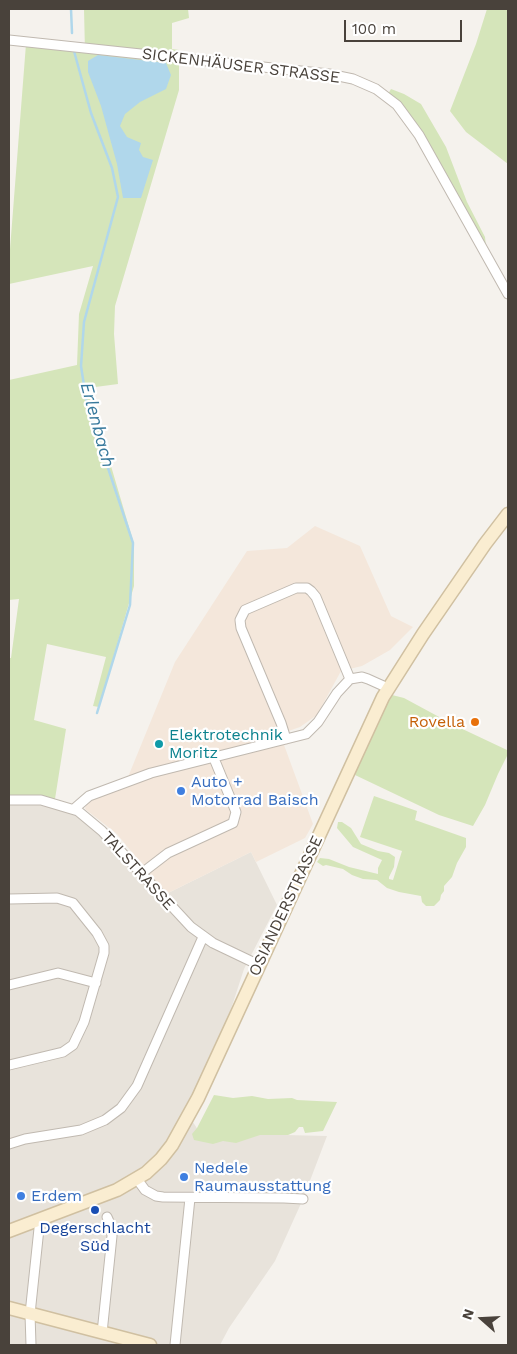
<!DOCTYPE html>
<meta charset="utf-8">
<style>
body{margin:0}
#map{position:relative;width:517px;height:1354px;overflow:hidden;background:#f5f2ed;font-family:"Work Sans",sans-serif}
canvas{display:block}
.frame{position:absolute;inset:0;border:10px solid #49423b;pointer-events:none}
.north{position:absolute;left:457px;top:1294px;width:50px;height:50px;-webkit-text-stroke:4px #fff;paint-order:stroke;rotate:289deg;font-size:14px;font-weight:700;line-height:20px;text-align:center;color:#49423b}
.north::after{content:'';display:block;margin:auto;width:18px;height:22px;background:#49423b;clip-path:polygon(50% 0,100% 100%,50% 72%,0 100%)}
.scale{position:absolute;left:344px;top:20px;width:118px;height:22px;box-sizing:border-box;border:2px solid #49423b;border-top:0;padding-left:6px;font-size:15px;line-height:18px;white-space:nowrap;color:#49423b;-webkit-text-stroke:4px #fff;paint-order:stroke}
</style>
<div id="map">
<canvas width="517" height="1354"></canvas>
<div class="frame"></div>
<div class="north">N</div>
<div class="scale">100 m</div>
</div>
<script>
const ctx = document.querySelector('canvas').getContext('2d');
ctx.lineJoin = 'round';
function fillPath(path, color) { ctx.fillStyle = color; ctx.fill(path, 'evenodd'); }
const shape = rows => new Path2D(rows.map(r => 'M' + r).join(''));
function stroke(path, color, width, dash) { ctx.strokeStyle = color; ctx.lineWidth = width; ctx.lineCap = dash ? 'butt' : 'round'; ctx.setLineDash(dash || []); ctx.stroke(path); }
function drawText(font, color, halo, rows, align = 'center') {
  ctx.font = font + ' "Work Sans",sans-serif'; ctx.lineWidth = 4.5; ctx.setLineDash([]); ctx.textBaseline = 'middle'; ctx.strokeStyle = halo; ctx.fillStyle = color; for (const [text, x, y, turn = 0] of rows) {
    ctx.save(); ctx.translate(x, y); ctx.rotate((+turn || 0) * Math.PI / 180); ctx.textAlign = isNaN(turn) ? turn : align; if (halo) ctx.strokeText(text, 0, 0); ctx.fillText(text, 0, 0); ctx.restore();
  }
}
fillPath(shape([
 [9,800,74,809,98,830,161,901,166,894,251,852,277,905,244,969,231,1009,189,1116,200,1133,327,1136,303,1199,275,1261,229,1328,220,1345,9,1345]
]), '#e8e3db');
fillPath(shape([
 [315,526,360,546,391,616,413,627,390,650,362,666,341,671,317,715,300,727,280,734,313,824,305,838,256,862,251,852,166,894,117,834,85,809,87,800,128,777,175,662,247,551,287,548]
]), '#f4e7db');
fillPath(shape([
 [84,9,188,9,189,18,172,23,172,49,179,50,179,90,115,306,114,334,118,384,88,388,134,544,134,586,99,707,93,706,106,657,47,644,34,720,66,729,55,799,31,796,9,796,9,658,11,658,14,636,19,599,9,600,9,380,77,365,79,314,93,266,9,284,9,262,26,44,85,52],
 [487,9,508,9,508,164,466,132,450,111,476,44],
 [391,89,404,94,421,104,446,147,467,202,485,237,487,256,419,134,387,96],
 [392,695,404,698,454,725,507,750,508,754,498,774,485,805,473,826,439,815,355,775,370,736,388,698],
 [374,796,417,811,415,820,466,838,466,847,457,863,452,877,444,886,444,891,441,895,440,900,434,906,426,906,422,902,421,896,399,892,387,888,377,880,363,879,352,875,343,869,326,865,323,866,317,862,320,858,329,859,349,867,378,874,378,868,382,860,353,847,337,828,338,822,342,822,351,828,361,844,378,851,389,853,395,857,394,867,389,877,389,879,393,880,402,851,360,837],
 [214,1095,233,1098,252,1096,268,1099,292,1098,297,1100,337,1102,323,1131,305,1133,303,1127,299,1127,295,1132,288,1135,260,1135,236,1143,223,1141,213,1144,194,1140,192,1134,197,1128]
]), '#d5e5ba');
fillPath(shape([
 [98,55,166,63,171,75,166,89,140,102,125,114,120,126,127,137,141,143,139,150,143,157,153,160,141,198,123,198,117,164,101,106,88,72,88,61]
]), '#b0d7eb');
stroke(shape([
 [71,9,72,33],
 [74,51,91,113,112,168,118,197,84,322,81,366,87,405,133,543,130,605,97,713]
]), '#b0d7eb', 2.5);
const street = shape([
 [9,40,329,74,353,79,376,89,397,105,419,135,508,294],
 [286,739,281,723,241,628,240,620,245,610,296,588,307,588,311,591,316,597,350,679],
 [9,800,41,800,78,811,102,831,191,927,213,943,259,965],
 [74,809,89,796,151,773,306,734,318,722,337,693,350,679,362,677,368,679,388,688],
 [142,873,168,853,233,823,236,812,213,756],
 [9,899,57,898,73,903,97,933,104,946,104,953,84,1022,73,1045,63,1052,9,1065],
 [9,985,58,973,96,983],
 [9,1144,25,1139,81,1130,105,1120,121,1108,137,1086,203,937],
 [137,1179,145,1190,156,1196,163,1197,284,1198,303,1199],
 [102,1333,112,1236,111,1226,107,1217],
 [31,1345,30,1314,40,1219],
 [175,1345,190,1198]
]);
const secondary = shape([
 [9,1231,117,1190,146,1173,161,1159,172,1145,198,1098,383,697,423,634,485,544,508,514],
 [9,1308,150,1345]
]);
stroke(street, '#c0b9b0', 11);
stroke(secondary, '#d0c0a1', 15);
stroke(street, '#fff', 9);
stroke(secondary, '#faedd1', 12);
for (const [x, y, r, color] of [
 [475,722,5,"#e8710a"],
 [159,744,5,"#0f9aa8"],
 [181,791,5,"#3f7fe0"],
 [184,1177,5,"#3f7fe0"],
 [21,1196,5,"#3f7fe0"],
 [95,1210,5,"#1a4fb4"]
]) { const dot = new Path2D(); dot.arc(x, y, r, 0, 2 * Math.PI); ctx.fillStyle = color; ctx.fill(dot); stroke(dot, '#fff', 2); }
drawText('16px', '#49423b', '#fff', [
 ["SICKENHÄUSER STRASSE",241,66,7],
 ["TALSTRASSE",138,871,48],
 ["OSIANDERSTRASSE",286,906,-65]
]);
drawText('16px', '#c56008', '#fff', [
 ["Rovella",465,722]
], 'right');
drawText('16px', '#0d838f', '#fff', [
 ["Elektrotechnik",169,735],
 ["Moritz",169,753]
], 'left');
drawText('16px', '#366cbe', '#fff', [
 ["Auto +",191,782],
 ["Motorrad Baisch",191,800],
 ["Nedele",194,1168],
 ["Raumausstattung",194,1186],
 ["Erdem",31,1196]
], 'left');
drawText('16px', '#164399', '#fff', [
 ["Degerschlacht",95,1228],
 ["Süd",95,1246]
]);
drawText('italic 18px', '#387a9d', '#fff', [
 ["Erlenbach",97,425,75]
]);
</script>
